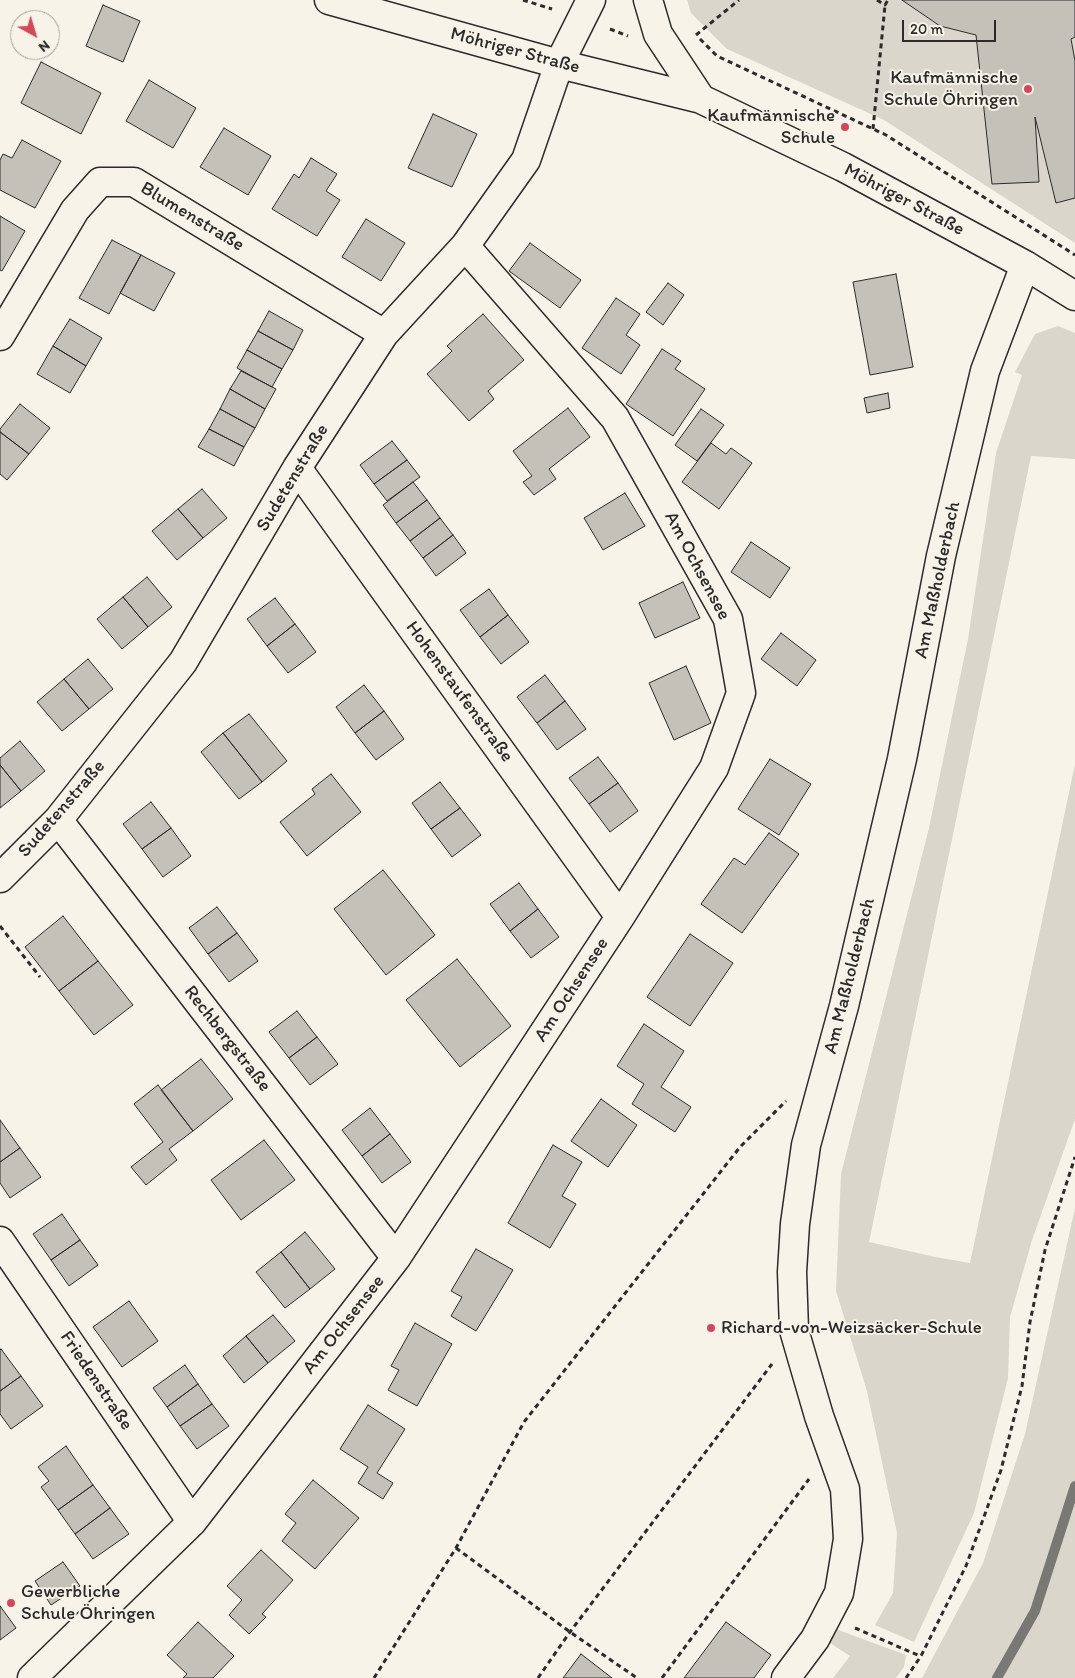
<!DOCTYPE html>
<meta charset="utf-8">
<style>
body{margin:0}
#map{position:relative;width:1075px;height:1678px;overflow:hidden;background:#f7f3e8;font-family:Itim,sans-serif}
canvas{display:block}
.north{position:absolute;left:10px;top:10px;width:50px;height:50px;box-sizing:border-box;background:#f7f3e8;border:1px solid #a5a39c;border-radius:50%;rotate:141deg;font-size:14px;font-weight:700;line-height:20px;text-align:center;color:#2b2b2b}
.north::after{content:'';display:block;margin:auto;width:18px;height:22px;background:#d1495b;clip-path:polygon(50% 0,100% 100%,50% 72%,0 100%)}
.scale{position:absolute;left:902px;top:20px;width:94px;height:22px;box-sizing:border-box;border:2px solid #2b2b2b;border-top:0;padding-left:6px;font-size:15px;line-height:18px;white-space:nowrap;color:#2b2b2b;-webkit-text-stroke:4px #f7f3e8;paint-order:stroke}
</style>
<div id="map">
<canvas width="1075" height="1678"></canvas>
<div class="north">N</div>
<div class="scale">20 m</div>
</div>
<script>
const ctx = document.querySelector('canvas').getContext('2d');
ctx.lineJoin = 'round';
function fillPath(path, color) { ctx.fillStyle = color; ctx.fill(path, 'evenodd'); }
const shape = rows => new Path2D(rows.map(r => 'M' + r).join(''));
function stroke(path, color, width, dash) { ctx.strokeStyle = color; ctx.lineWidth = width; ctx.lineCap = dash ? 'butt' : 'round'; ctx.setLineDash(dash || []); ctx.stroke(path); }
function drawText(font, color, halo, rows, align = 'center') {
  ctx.font = font + ' Itim,sans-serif'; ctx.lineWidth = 4; ctx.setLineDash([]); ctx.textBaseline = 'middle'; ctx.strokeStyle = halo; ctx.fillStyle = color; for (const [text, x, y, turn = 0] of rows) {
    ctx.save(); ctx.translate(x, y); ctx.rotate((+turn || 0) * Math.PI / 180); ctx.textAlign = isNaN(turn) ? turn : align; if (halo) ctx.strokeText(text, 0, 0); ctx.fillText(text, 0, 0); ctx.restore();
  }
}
fillPath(shape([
 [687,0,1075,0,1075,243,884,120,727,49,691,13],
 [1058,326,1075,333,1075,459,1031,456,869,1242,935,1257,970,1263,1075,764,1075,1119,1032,1240,1010,1317,1008,1378,974,1513,914,1642,875,1625,893,1593,897,1533,867,1391,836,1291,841,1174,929,828,968,639,996,453,1022,375,1015,372,1035,334],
 [1075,1208,1075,1678,922,1678,983,1563,1025,1434],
 [833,1628,906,1655,904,1667,896,1678,833,1678,850,1656,827,1641]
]), '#dad6cc');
stroke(shape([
 [997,1678,1035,1611,1075,1486]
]), '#7a7874', 10);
const building = shape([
 [902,0,1075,0,1075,37,1071,39,1075,61,1075,198,1056,203,1035,117,1039,182,992,184,976,35,940,26,902,0],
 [103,5,140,21,123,62,86,46,103,5],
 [41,62,101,93,81,134,21,103,41,62],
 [149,80,196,108,173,148,126,121,149,80],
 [433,114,477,134,452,187,408,168,433,114],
 [224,128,271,156,248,195,200,167,224,128],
 [22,140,61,161,35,208,0,190,0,160,3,154,12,158,22,140],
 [311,158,337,174,326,191,340,200,317,236,272,209,294,174,299,178,311,158],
 [0,216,25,231,2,271,0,270,0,216],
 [366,219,405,243,381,281,342,257,366,219],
 [112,240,141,255,109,314,79,298,112,240],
 [530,243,581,280,560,308,509,271,530,243],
 [141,255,175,273,154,311,120,293,141,255],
 [896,274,913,367,870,375,853,282,896,274],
 [668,283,684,295,663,325,646,312,668,283],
 [616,298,640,314,626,335,640,345,621,374,582,348,616,298],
 [269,311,303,330,293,350,258,331,269,311],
 [483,314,524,360,488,391,494,399,469,421,427,374,452,351,447,346,483,314],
 [70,319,102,338,86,366,53,346,70,319],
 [258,331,293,350,282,369,247,350,258,331],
 [53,346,86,366,70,393,37,374,53,346],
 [662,349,681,361,675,369,705,389,673,436,626,404,662,349],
 [247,350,282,369,272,387,237,368,247,350],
 [241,371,276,389,265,409,230,389,241,371],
 [230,389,265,409,255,428,220,409,230,389],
 [888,393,890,408,867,413,864,398,888,393],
 [20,404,50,428,29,454,0,432,0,429,20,404],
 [568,408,590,437,549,469,556,479,534,495,523,482,532,476,513,451,568,408],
 [220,409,255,428,244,447,209,429,220,409],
 [701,409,724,425,697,461,675,445,701,409],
 [209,429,244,447,234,466,198,447,209,429],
 [0,432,29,454,7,480,0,474,0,432],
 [392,441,407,460,374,484,360,465,392,441],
 [711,443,726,454,731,448,752,463,719,509,682,482,711,443],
 [407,460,420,477,387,501,374,484,407,460],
 [413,482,427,500,396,523,383,505,413,482],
 [202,489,227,518,203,538,178,509,202,489],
 [625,493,645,526,603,550,584,518,625,493],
 [427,500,440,518,410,541,396,523,427,500],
 [178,509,203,538,177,560,152,531,178,509],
 [440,518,453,535,423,558,410,541,440,518],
 [453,535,466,553,436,576,423,558,453,535],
 [751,542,790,568,770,598,731,572,751,542],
 [147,577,172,607,148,627,123,597,147,577],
 [683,582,700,618,655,638,639,603,683,582],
 [489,589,508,615,480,637,460,610,489,589],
 [123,597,148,627,122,649,97,619,123,597],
 [275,598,295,624,267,646,247,619,275,598],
 [508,615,529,642,501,664,480,637,508,615],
 [295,624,316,652,288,673,267,646,295,624],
 [781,633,816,660,797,686,761,659,781,633],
 [88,659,113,689,89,709,64,679,88,659],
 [686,666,711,723,674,740,649,683,686,666],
 [545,675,565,701,537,723,517,697,545,675],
 [64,679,89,709,62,731,37,702,64,679],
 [364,685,384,711,355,733,336,707,364,685],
 [565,701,586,729,557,750,537,723,565,701],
 [384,711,404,739,376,760,355,733,384,711],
 [249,714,287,761,262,782,223,733,249,714],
 [223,733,262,782,239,799,201,752,223,733],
 [20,741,45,771,21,791,0,765,0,758,20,741],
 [598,757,618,783,589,804,569,778,598,757],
 [770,759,811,784,779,835,738,809,770,759],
 [0,765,21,791,0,808,0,765],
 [331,774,361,812,307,856,280,822,315,794,312,789,331,774],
 [440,782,460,808,431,829,412,803,440,782],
 [618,783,638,811,610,832,589,804,618,783],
 [151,802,171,828,142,849,123,824,151,802],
 [460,808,481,835,452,857,431,829,460,808],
 [171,828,191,856,163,877,142,849,171,828],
 [769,833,799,854,742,933,701,904,734,858,745,865,769,833],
 [383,870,435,935,386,975,334,909,383,870],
 [519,883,538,909,510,931,490,904,519,883],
 [217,907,237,933,208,954,189,928,217,907],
 [538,909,559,937,531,958,510,931,538,909],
 [63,916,98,961,59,991,25,947,63,916],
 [237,933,258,961,229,982,208,954,237,933],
 [690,934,733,963,690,1026,647,997,690,934],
 [457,959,511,1026,460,1067,406,1000,457,959],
 [98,961,133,1005,94,1035,59,991,98,961],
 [297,1011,317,1037,289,1058,269,1032,297,1011],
 [644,1024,684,1051,661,1087,691,1107,675,1132,632,1104,644,1084,617,1066,644,1024],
 [317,1037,338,1064,310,1085,289,1058,317,1037],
 [201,1059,233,1099,193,1131,161,1090,201,1059],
 [158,1085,193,1131,169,1149,177,1160,146,1185,131,1167,163,1142,134,1104,158,1085],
 [601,1099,637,1125,608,1167,571,1141,601,1099],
 [370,1108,390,1134,362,1156,342,1130,370,1108],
 [0,1120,20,1148,0,1162,0,1120],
 [390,1134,411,1162,382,1183,362,1156,390,1134],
 [264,1140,295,1180,241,1220,211,1180,264,1140],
 [553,1145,582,1162,562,1196,576,1204,550,1248,508,1223,553,1145],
 [20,1148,41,1177,10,1198,0,1183,0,1162,20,1148],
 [62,1214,80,1240,51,1260,33,1234,62,1214],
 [305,1232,335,1269,310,1289,281,1252,305,1232],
 [80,1240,98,1265,69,1286,51,1260,80,1240],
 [476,1249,513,1270,476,1331,451,1316,462,1297,451,1291,476,1249],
 [281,1252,310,1289,285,1308,256,1272,281,1252],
 [129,1301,158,1341,122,1367,93,1327,129,1301],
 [273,1315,295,1341,268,1363,246,1336,273,1315],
 [415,1323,452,1344,417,1406,388,1390,399,1370,391,1366,415,1323],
 [246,1336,268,1363,244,1383,223,1356,246,1336],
 [1,1349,21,1376,0,1391,0,1350,1,1349],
 [185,1365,198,1384,167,1407,153,1388,185,1365],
 [21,1376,43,1406,11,1429,0,1414,0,1391,21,1376],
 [198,1384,212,1404,180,1426,167,1407,198,1384],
 [212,1404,229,1426,197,1449,180,1426,212,1404],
 [368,1405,405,1429,377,1473,393,1483,383,1499,358,1483,368,1467,340,1449,368,1405],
 [66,1446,93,1485,58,1510,41,1487,49,1481,38,1467,66,1446],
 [313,1480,359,1518,315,1569,282,1541,296,1523,285,1514,313,1480],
 [93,1485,110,1508,75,1534,58,1510,93,1485],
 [110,1508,129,1534,93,1559,75,1534,110,1508],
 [261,1550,293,1580,262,1614,266,1617,249,1634,229,1615,242,1600,227,1586,261,1550],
 [63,1562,80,1586,51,1605,35,1581,63,1562],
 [0,1606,16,1628,0,1640,0,1606],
 [198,1622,234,1656,213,1678,183,1678,187,1674,167,1655,198,1622],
 [726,1622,771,1655,754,1678,684,1678,726,1622],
 [581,1654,612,1678,563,1678,581,1654]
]);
fillPath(building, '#c4c1b9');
stroke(building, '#2b2b2b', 1);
const minor = shape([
 [329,0,559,64,701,99,843,167,1025,265,1075,296],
 [648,0,658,34,701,99],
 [0,336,75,210,100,182,134,182,384,334],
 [297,468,620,917],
 [58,820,396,1258],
 [0,878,58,820,183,662,297,468,384,334,465,246,526,160,559,64,591,0],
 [0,1241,192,1522],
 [32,1678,192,1522,396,1258,620,917,714,768,741,693,728,619,615,418,465,246],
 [786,1678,815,1639,839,1593,848,1539,845,1489,819,1416,794,1330,792,1272,795,1224,806,1145,844,1006,902,759,941,556,985,371,1025,265]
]);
stroke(minor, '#2b2b2b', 31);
stroke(shape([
 [523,0,552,9],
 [877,0,885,5,888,0],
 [610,29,628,36],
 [696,35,739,0],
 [700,39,717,56,886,135,1075,255],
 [873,129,885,5],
 [0,926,40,977],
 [456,1548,570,1632,637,1678],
 [855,1628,920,1656],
 [374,1678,456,1548,524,1422,740,1147,786,1101],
 [538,1678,570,1632,772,1364],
 [662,1678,809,1479],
 [906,1678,921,1656,966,1566,1001,1470,1022,1386,1030,1322,1045,1250,1075,1157]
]), '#2b2b2b', 3, [5, 4]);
stroke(minor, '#f7f3e8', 28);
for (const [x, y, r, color] of [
 [1028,89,5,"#d1495b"],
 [845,127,5,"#d1495b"],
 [711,1328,5,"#d1495b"],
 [11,1603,5,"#d1495b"]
]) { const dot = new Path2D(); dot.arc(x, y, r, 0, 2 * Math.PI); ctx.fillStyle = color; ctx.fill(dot); stroke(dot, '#f7f3e8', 2); }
drawText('19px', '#2b2b2b', '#f7f3e8', [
 ["Möhriger Straße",515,51,15],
 ["Möhriger Straße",904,200,28],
 ["Blumenstraße",192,217,31],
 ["Sudetenstraße",293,478,-59],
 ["Am Ochsensee",697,566,62],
 ["Am Maßholderbach",938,580,-78],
 ["Hohenstaufenstraße",459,692,54],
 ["Sudetenstraße",62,809,-49],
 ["Am Maßholderbach",850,976,-76],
 ["Am Ochsensee",572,990,-57],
 ["Rechbergstraße",227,1039,52],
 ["Am Ochsensee",344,1325,-52],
 ["Friedenstraße",96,1381,56]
]);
drawText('19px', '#2b2b2b', '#f7f3e8', [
 ["Kaufmännische",1018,78],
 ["Schule Öhringen",1018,100],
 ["Kaufmännische",835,116],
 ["Schule",835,138],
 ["Richard-von-Weizsäcker-Schule",721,1328,"left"],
 ["Gewerbliche",21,1592,"left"],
 ["Schule Öhringen",21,1614,"left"]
], 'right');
</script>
